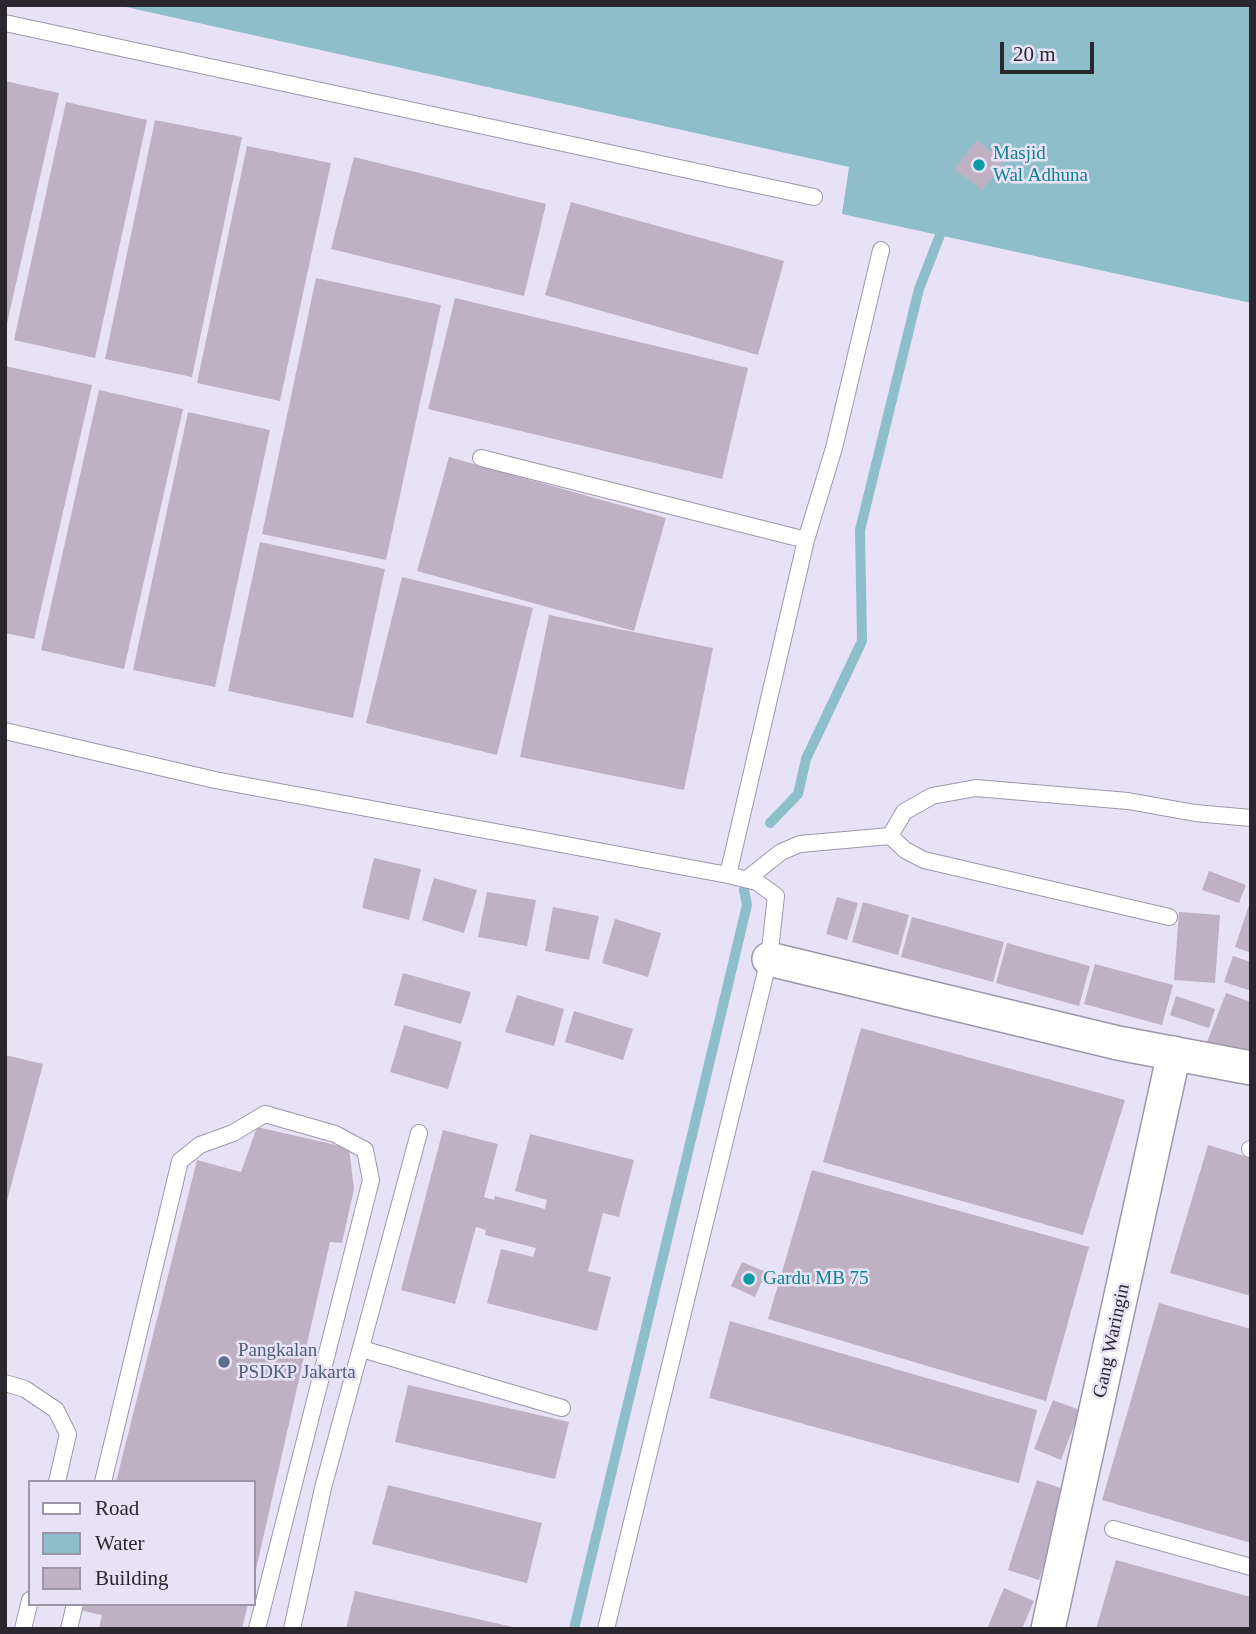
<!DOCTYPE html>
<style>
body{margin:0}
#map{position:relative;width:1256px;height:1634px;overflow:hidden;background:#e8e2f7;font-family:Georgia,serif}
canvas{display:block}
.frame{position:absolute;inset:0;border:7px solid #2a272f;pointer-events:none}
.legend{position:absolute;left:28px;top:1480px;width:228px;height:126px;box-sizing:border-box;background:#e8e2f7;border:2px solid #9c97a7;margin:0;padding:9px 12px;list-style:none;font-size:21px;color:#2a272f}
.legend li{display:flex;align-items:center;gap:14px;height:35px}
.legend b{width:35px;border:2px solid #9c97a7}
.scale{position:absolute;left:1000px;top:42px;width:94px;height:32px;box-sizing:border-box;border:4px solid #2a272f;border-top:0;padding-left:9px;font-size:21px;line-height:24px;white-space:nowrap;color:#2a272f;-webkit-text-stroke:5px #e8e2f7;paint-order:stroke}
</style>
<div id="map">
<canvas width="1256" height="1634"></canvas>
<div class="frame"></div>
<ul class="legend">
<li><b style="height:9px;background:#fff"></b>Road</li>
<li><b style="height:19px;background:#8fbecb"></b>Water</li>
<li><b style="height:19px;background:#beb1c3"></b>Building</li>
</ul>
<div class="scale">20 m</div>
</div>
<script>
const ctx = document.querySelector('canvas').getContext('2d');
ctx.lineJoin = 'round';
function fillPath(path, color) { ctx.fillStyle = color; ctx.fill(path, 'evenodd'); }
const shape = rows => new Path2D(rows.map(r => 'M' + r).join(''));
function stroke(path, color, width, dash) { ctx.strokeStyle = color; ctx.lineWidth = width; ctx.lineCap = dash ? 'butt' : 'round'; ctx.setLineDash(dash || []); ctx.stroke(path); }
function drawText(font, color, halo, rows, align = 'center') {
  ctx.font = font + ' Georgia,serif'; ctx.lineWidth = 5; ctx.setLineDash([]); ctx.textBaseline = 'middle'; ctx.strokeStyle = halo; ctx.fillStyle = color; for (const [text, x, y, turn = 0] of rows) {
    ctx.save(); ctx.translate(x, y); ctx.rotate((+turn || 0) * Math.PI / 180); ctx.textAlign = isNaN(turn) ? turn : align; if (halo) ctx.strokeText(text, 0, 0); ctx.fillText(text, 0, 0); ctx.restore();
  }
}
fillPath(shape([
 [117,5,1251,5,1251,303,842,214,849,167]
]), '#8fbecb');
stroke(shape([
 [770,823,798,794,806,759,862,641,860,530,919,289,940,235],
 [574,1629,747,905,744,890]
]), '#8fbecb', 10);
fillPath(shape([
 [5,81,59,93,6,328,5,328],
 [66,102,147,120,95,358,14,340],
 [155,120,242,137,192,377,105,359],
 [977,140,1004,162,982,190,954,169],
 [247,146,331,163,280,401,197,383],
 [354,157,546,204,524,296,331,249],
 [571,202,784,261,758,355,545,295],
 [316,278,441,305,386,560,262,534],
 [455,298,748,368,722,479,428,409],
 [5,366,92,385,34,639,5,633],
 [99,390,183,409,124,669,41,650],
 [188,412,270,430,215,687,133,670],
 [449,457,666,518,634,631,417,571],
 [260,542,385,569,353,718,228,691],
 [402,577,533,608,497,755,366,723],
 [549,615,713,648,684,790,520,757],
 [374,858,421,869,409,920,362,908],
 [1209,871,1246,885,1239,903,1202,890],
 [434,878,477,890,464,933,422,920],
 [487,892,536,900,527,946,478,937],
 [837,897,858,903,847,940,826,934],
 [863,902,909,915,898,955,852,942],
 [1250,902,1251,902,1251,953,1235,947],
 [553,907,599,916,589,960,545,951],
 [1179,912,1220,915,1215,983,1174,980],
 [912,917,1004,942,993,982,901,957],
 [615,919,661,933,648,977,602,963],
 [1007,943,1090,966,1079,1006,996,983],
 [1233,956,1251,962,1251,991,1224,982],
 [1095,964,1173,985,1162,1025,1084,1004],
 [403,973,471,992,461,1024,394,1005],
 [1226,993,1251,1002,1251,1045,1246,1058,1207,1042],
 [517,995,564,1009,554,1046,505,1032],
 [1176,996,1215,1009,1209,1028,1170,1015],
 [574,1011,633,1029,623,1060,565,1042],
 [404,1025,462,1042,448,1089,390,1072],
 [861,1028,1125,1100,1083,1235,823,1162],
 [5,1055,43,1064,6,1205,5,1205],
 [257,1127,349,1148,354,1189,342,1243,330,1242,255,1574,254,1482,116,1482,197,1160,241,1172],
 [443,1130,498,1144,484,1197,494,1200,495,1196,545,1209,547,1200,515,1191,530,1134,634,1160,619,1217,603,1213,588,1271,611,1277,597,1331,487,1303,501,1249,533,1257,536,1248,485,1235,486,1230,476,1227,455,1304,401,1290],
 [1208,1145,1251,1158,1251,1296,1170,1273],
 [812,1170,1089,1247,1046,1401,768,1319],
 [742,1262,766,1272,755,1297,731,1286],
 [1159,1303,1251,1329,1251,1543,1102,1500],
 [730,1321,1037,1410,1019,1483,709,1398],
 [408,1385,569,1422,555,1479,395,1442],
 [1053,1400,1080,1410,1061,1460,1034,1449],
 [1037,1480,1069,1491,1039,1580,1008,1570],
 [388,1485,542,1523,527,1583,372,1544],
 [1116,1560,1251,1597,1251,1629,1096,1629],
 [1004,1588,1034,1601,1022,1629,987,1629],
 [355,1591,517,1628,517,1629,346,1629],
 [84,1604,248,1604,242,1629,99,1629,102,1615,83,1611]
]), '#beb1c3');
const lane = shape([
 [5,23,814,197],
 [481,458,806,540],
 [5,731,215,780,728,875,757,882,776,896,769,959,606,1629],
 [890,836,904,812,932,796,976,788,1128,801,1195,813,1251,818],
 [728,875,806,540,834,448,881,250],
 [747,879,781,852,800,844,890,836,905,850,924,860,1169,917],
 [1250,1149,1251,1149],
 [362,1349,562,1408],
 [5,1383,25,1389,56,1410,68,1434,57,1482],
 [103,1482,180,1161,200,1145,233,1133,265,1114,335,1134,365,1150,371,1180,257,1629],
 [1113,1529,1251,1567],
 [23,1629,30,1600],
 [69,1629,75,1604],
 [292,1629,323,1488,419,1133]
]);
const street = shape([
 [769,959,1118,1043,1251,1068],
 [1048,1629,1174,1053]
]);
stroke(lane, '#9d97ab', 18);
stroke(street, '#9d97ab', 36);
stroke(lane, '#fff', 16);
stroke(street, '#fff', 33);
for (const [x, y, r, color] of [
 [979,165,7,"#0f9aa8"],
 [749,1279,7,"#0f9aa8"],
 [224,1362,7,"#5c6f8a"]
]) { const dot = new Path2D(); dot.arc(x, y, r, 0, 2 * Math.PI); ctx.fillStyle = color; ctx.fill(dot); stroke(dot, '#e8e2f7', 2.5); }
drawText('19px', '#0d838f', '#e8e2f7', [
 ["Masjid",993,154],
 ["Wal Adhuna",993,176],
 ["Gardu MB 75",763,1279]
], 'left');
drawText('19px', '#2a272f', '#e8e2f7', [
 ["Gang Waringin",1112,1341,-78]
]);
drawText('19px', '#4e5e75', '#e8e2f7', [
 ["Pangkalan",238,1351],
 ["PSDKP Jakarta",238,1373]
], 'left');
</script>
